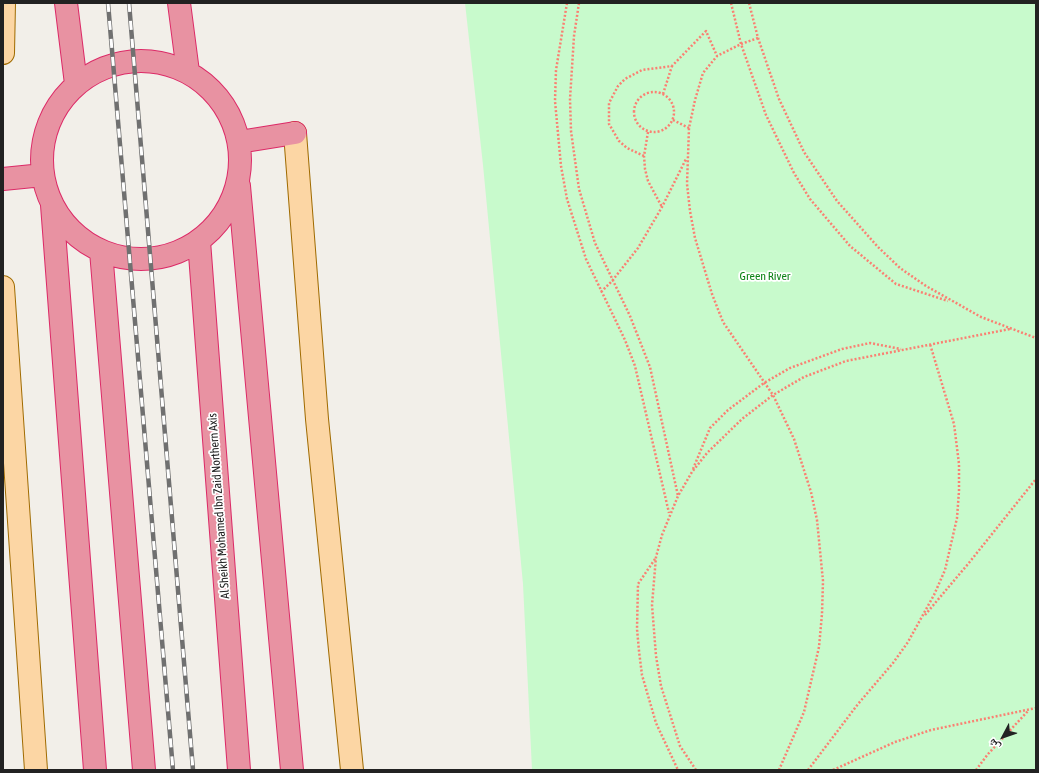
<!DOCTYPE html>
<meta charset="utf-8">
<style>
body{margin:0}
#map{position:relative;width:1039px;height:773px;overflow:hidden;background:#f2efe9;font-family:"Asap Condensed","Noto Naskh Arabic",sans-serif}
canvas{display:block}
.frame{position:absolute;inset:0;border:4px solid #222;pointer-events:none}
.north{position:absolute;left:983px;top:717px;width:40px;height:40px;-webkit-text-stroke:3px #fff;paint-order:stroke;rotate:229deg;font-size:11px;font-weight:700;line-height:16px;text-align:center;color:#222}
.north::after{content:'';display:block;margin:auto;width:14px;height:18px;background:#222;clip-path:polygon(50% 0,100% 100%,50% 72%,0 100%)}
</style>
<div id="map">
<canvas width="1039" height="773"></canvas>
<div class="frame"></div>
<div class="north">ش</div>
</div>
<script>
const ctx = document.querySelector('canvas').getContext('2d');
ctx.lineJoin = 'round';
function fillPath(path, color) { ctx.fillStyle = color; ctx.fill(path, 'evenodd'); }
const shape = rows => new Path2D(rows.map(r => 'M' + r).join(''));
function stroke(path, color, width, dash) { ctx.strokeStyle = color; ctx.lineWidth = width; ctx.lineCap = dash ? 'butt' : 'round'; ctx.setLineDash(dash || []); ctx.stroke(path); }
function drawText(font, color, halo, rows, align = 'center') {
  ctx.font = font + ' "Asap Condensed",sans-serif'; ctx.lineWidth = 3.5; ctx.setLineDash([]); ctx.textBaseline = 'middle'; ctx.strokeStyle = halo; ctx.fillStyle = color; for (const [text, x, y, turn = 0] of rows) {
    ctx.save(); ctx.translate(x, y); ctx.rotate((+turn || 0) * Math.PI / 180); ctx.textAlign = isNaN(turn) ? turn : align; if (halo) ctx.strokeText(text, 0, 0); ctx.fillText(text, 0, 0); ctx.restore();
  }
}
fillPath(shape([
 [465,3,1036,3,1036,770,532,770,523,584,483,165]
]), '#c8facc');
const major = shape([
 [3,53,4,3],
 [295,133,317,419,352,770],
 [3,287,36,770]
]);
const highway = shape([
 [66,3,76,84],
 [179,3,188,72],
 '42 160a99 99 0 1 1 198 0a99 99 0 1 1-198 0Z',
 [239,142,295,133],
 [3,179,43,175],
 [239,186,292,770],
 [52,205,95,770],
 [199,241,239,770],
 [101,251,144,770]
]);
stroke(major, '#a06b00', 24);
stroke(highway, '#dc2a67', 24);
stroke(shape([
 [567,3,556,70,555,101,561,166,567,199,586,259,625,340,635,366,669,513],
 [579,3,574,36,570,99,571,131,579,189,595,243,630,316,650,367,678,496],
 [731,3,741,44,766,115,794,173,810,199,850,246,896,284,948,301],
 [749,3,758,38,779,99,804,152,837,201,878,247,900,268,926,286,981,317,1036,338],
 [758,38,741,44,717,56,703,73,695,100,689,128,687,184,690,211,695,238,712,294,723,322,773,395,794,439,811,492,817,520,823,581,822,614,819,647,804,712,779,770],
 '634 112a20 20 0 1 1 40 0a20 20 0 1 1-40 0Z',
 [663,94,672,66],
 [673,120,689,128],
 [648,132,644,156,645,169,648,181,662,207],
 [644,156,627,148,619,141,609,124,609,103,618,86,625,79,642,70,672,66,706,31,717,56],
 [601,292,612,281,638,248,662,207,686,159],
 [693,469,710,428,728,410,764,383,790,368,842,349,870,343,901,349],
 [655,559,638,584,637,629,639,651,642,675,656,723,678,770],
 [925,615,968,564,1036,479],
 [696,770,680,746,661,686,656,656,652,605,656,557,662,535,678,496,692,472,707,453,742,419,773,395,804,377,846,361,1010,329],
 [808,770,858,704,893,663,908,642,934,595,945,570,957,518,959,491,959,464,954,424,930,344],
 [833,770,895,742,931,730,1036,708],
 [976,770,988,754,1028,711]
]), '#fa8072', 2.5, [2, 2]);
stroke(major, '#fcd6a4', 22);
stroke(highway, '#e892a2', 22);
const rail = shape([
 [108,3,173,770],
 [129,3,193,770]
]);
stroke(rail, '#707070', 4.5);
stroke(rail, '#fff', 3, [9]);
drawText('12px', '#0c8416', '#fff', [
 ["Green River",765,276]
]);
drawText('12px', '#222', '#fff', [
 ["Al Sheikh Mohamed Ibn Zaid Northern Axis",219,506,-94]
]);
</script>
